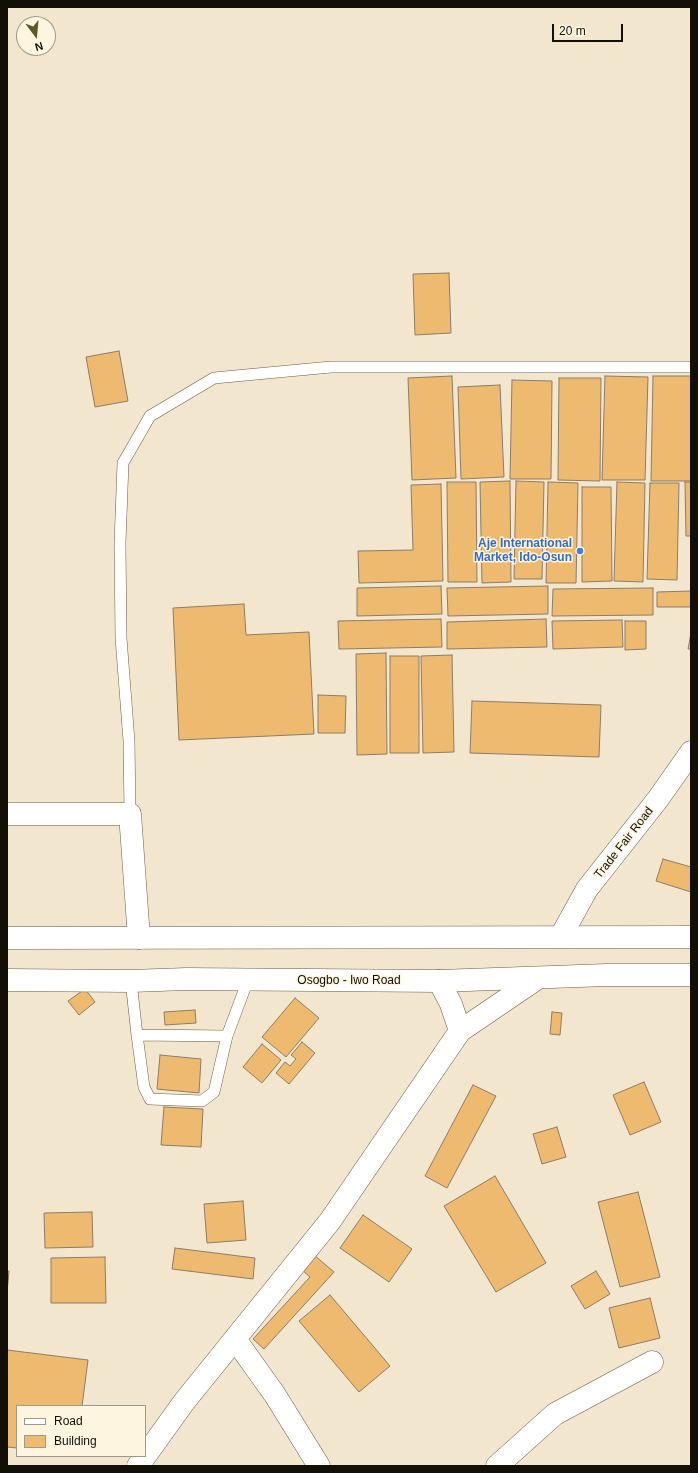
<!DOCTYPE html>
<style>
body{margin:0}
#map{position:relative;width:698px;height:1473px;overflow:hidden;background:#f2e7ce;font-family:Arial,sans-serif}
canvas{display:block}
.frame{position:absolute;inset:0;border:8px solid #120f06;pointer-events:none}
.legend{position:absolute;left:16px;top:1405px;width:130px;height:52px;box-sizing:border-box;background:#fdf5e0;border:1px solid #9f9989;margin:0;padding:5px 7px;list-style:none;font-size:12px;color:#120f06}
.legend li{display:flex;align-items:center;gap:8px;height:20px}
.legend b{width:20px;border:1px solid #9f9989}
.north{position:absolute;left:16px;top:16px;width:40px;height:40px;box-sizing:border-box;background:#fdf5e0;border:1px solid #9f9989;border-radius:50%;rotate:164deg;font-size:11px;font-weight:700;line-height:16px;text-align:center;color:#120f06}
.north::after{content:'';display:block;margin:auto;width:14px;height:18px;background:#5e5925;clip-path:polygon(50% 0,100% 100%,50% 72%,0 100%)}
.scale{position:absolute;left:552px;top:24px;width:71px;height:18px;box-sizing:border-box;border:2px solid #120f06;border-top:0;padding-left:5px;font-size:12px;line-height:14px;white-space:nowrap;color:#120f06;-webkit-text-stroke:3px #fdf5e0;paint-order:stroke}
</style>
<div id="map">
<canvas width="698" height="1473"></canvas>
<div class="frame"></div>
<ul class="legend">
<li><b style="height:5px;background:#fff"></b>Road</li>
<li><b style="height:11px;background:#eeba70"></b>Building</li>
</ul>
<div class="north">N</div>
<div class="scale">20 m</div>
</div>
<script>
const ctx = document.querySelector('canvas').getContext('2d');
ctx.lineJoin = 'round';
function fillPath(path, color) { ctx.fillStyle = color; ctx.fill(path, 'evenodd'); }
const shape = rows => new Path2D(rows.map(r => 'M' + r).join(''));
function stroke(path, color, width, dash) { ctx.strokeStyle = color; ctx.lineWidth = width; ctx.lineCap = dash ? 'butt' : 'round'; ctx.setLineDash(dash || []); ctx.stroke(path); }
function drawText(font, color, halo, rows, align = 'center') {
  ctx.font = font + ' Arial,sans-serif'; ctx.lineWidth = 3; ctx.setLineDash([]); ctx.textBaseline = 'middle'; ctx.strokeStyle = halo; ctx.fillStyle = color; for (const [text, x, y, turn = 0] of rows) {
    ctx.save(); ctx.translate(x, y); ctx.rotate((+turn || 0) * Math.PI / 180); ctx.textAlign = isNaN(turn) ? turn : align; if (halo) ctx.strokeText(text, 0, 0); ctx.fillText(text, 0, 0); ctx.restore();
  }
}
const building = shape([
 [449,273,451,333,415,335,413,274,449,273],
 [119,351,128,401,95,407,86,357,119,351],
 [452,376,456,478,412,480,408,378,452,376],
 [605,376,648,377,645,480,602,480,605,376],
 [653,376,691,376,691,481,651,481,653,376],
 [559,378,601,378,600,481,558,480,559,378],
 [512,380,552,381,551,479,510,479,512,380],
 [500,385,504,477,461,479,458,387,500,385],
 [510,481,511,582,482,583,480,482,510,481],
 [516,481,544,482,542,579,514,579,516,481],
 [447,482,476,482,477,582,448,582,447,482],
 [548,482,578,483,576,583,546,583,548,482],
 [617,482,645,483,643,582,614,581,617,482],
 [685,482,691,482,691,536,686,536,685,482],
 [650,483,679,483,677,580,647,579,650,483],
 [441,484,443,581,359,583,358,551,413,550,411,485,441,484],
 [582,487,611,487,612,581,582,582,582,487],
 [441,586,442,614,357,616,357,588,441,586],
 [548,586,548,614,448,616,447,588,548,586],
 [653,588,653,615,552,616,553,589,653,588],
 [691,591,691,607,657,607,657,592,691,591],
 [244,604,246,635,309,632,314,734,179,740,173,608,244,604],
 [441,619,442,647,339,649,338,621,441,619],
 [546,619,547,647,447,649,447,622,546,619],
 [622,620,623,647,553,649,552,621,622,620],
 [625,621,646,621,646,649,625,650,625,621],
 [691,633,691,649,688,649,691,633],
 [386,653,387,754,357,755,356,654,386,653],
 [452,655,454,752,423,753,421,656,452,655],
 [390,656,419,656,419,753,390,753,390,656],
 [318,695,346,696,345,733,318,733,318,695],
 [472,701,601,705,599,757,470,753,472,701],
 [663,859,691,867,691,892,656,881,663,859],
 [85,989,95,1002,79,1015,68,1001,85,989],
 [295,998,319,1018,286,1057,262,1037,295,998],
 [195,1010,196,1023,165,1025,164,1012,195,1010],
 [552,1012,562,1013,560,1035,550,1034,552,1012],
 [302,1042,315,1053,289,1084,276,1073,285,1062,290,1066,296,1059,291,1055,302,1042],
 [262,1044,281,1060,262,1083,243,1067,262,1044],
 [160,1055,201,1059,199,1093,157,1089,160,1055],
 [644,1082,661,1122,630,1135,613,1095,644,1082],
 [473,1085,496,1096,447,1188,425,1176,473,1085],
 [164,1107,203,1109,201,1147,161,1145,164,1107],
 [557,1127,566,1157,542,1164,533,1134,557,1127],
 [495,1176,546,1263,496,1292,444,1206,495,1176],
 [638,1192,660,1277,620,1287,598,1202,638,1192],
 [243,1201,246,1240,207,1243,204,1204,243,1201],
 [92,1212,93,1247,45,1248,44,1213,92,1212],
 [363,1215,412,1249,389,1282,340,1248,363,1215],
 [175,1248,255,1258,253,1279,172,1269,175,1248],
 [314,1255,334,1272,264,1349,253,1339,310,1277,301,1269,314,1255],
 [105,1257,106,1303,51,1303,51,1258,105,1257],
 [7,1271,9,1271,7,1293,7,1271],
 [596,1271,610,1294,585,1309,571,1286,596,1271],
 [330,1295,390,1366,359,1392,299,1321,330,1295],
 [650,1298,660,1338,619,1348,609,1308,650,1298],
 [7,1350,88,1360,82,1406,17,1406,17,1448,7,1447,7,1350]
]);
fillPath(building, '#eeba70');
stroke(building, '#8b7c67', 1);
const service = shape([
 [130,814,129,741,121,638,120,543,123,463,150,416,214,378,331,367,691,367],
 [131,981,137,1035,144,1087,150,1099,202,1101,214,1092,227,1036,248,980],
 [137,1035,227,1036]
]);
const minor = shape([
 [7,814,130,814,139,938],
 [561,936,587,889,658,799,691,752],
 [439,981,451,1004,460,1031],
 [235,1339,275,1395,319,1466],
 [138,1466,184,1402,330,1221,460,1031,538,978],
 [497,1466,555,1414,652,1362]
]);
const primary = shape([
 [7,938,691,937],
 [7,980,131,981,186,979,439,981,607,975,691,975]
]);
stroke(service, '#675d47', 12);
stroke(minor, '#675d47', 23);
stroke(primary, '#675d47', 23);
stroke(service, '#fff', 11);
stroke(minor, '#fff', 22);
stroke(primary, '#fff', 22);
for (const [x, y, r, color] of [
 [580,551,4,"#3f7fe0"]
]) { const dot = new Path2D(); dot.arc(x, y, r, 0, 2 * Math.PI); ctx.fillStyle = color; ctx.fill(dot); stroke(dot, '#fdf5e0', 1.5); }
drawText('bold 12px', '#366cbe', '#fdf5e0', [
 ["Aje International",572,544],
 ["Market, Ido-Osun",572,558]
], 'right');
drawText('12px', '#120f06', '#fdf5e0', [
 ["Trade Fair Road",624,843,-52],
 ["Osogbo - Iwo Road",349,981]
]);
</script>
